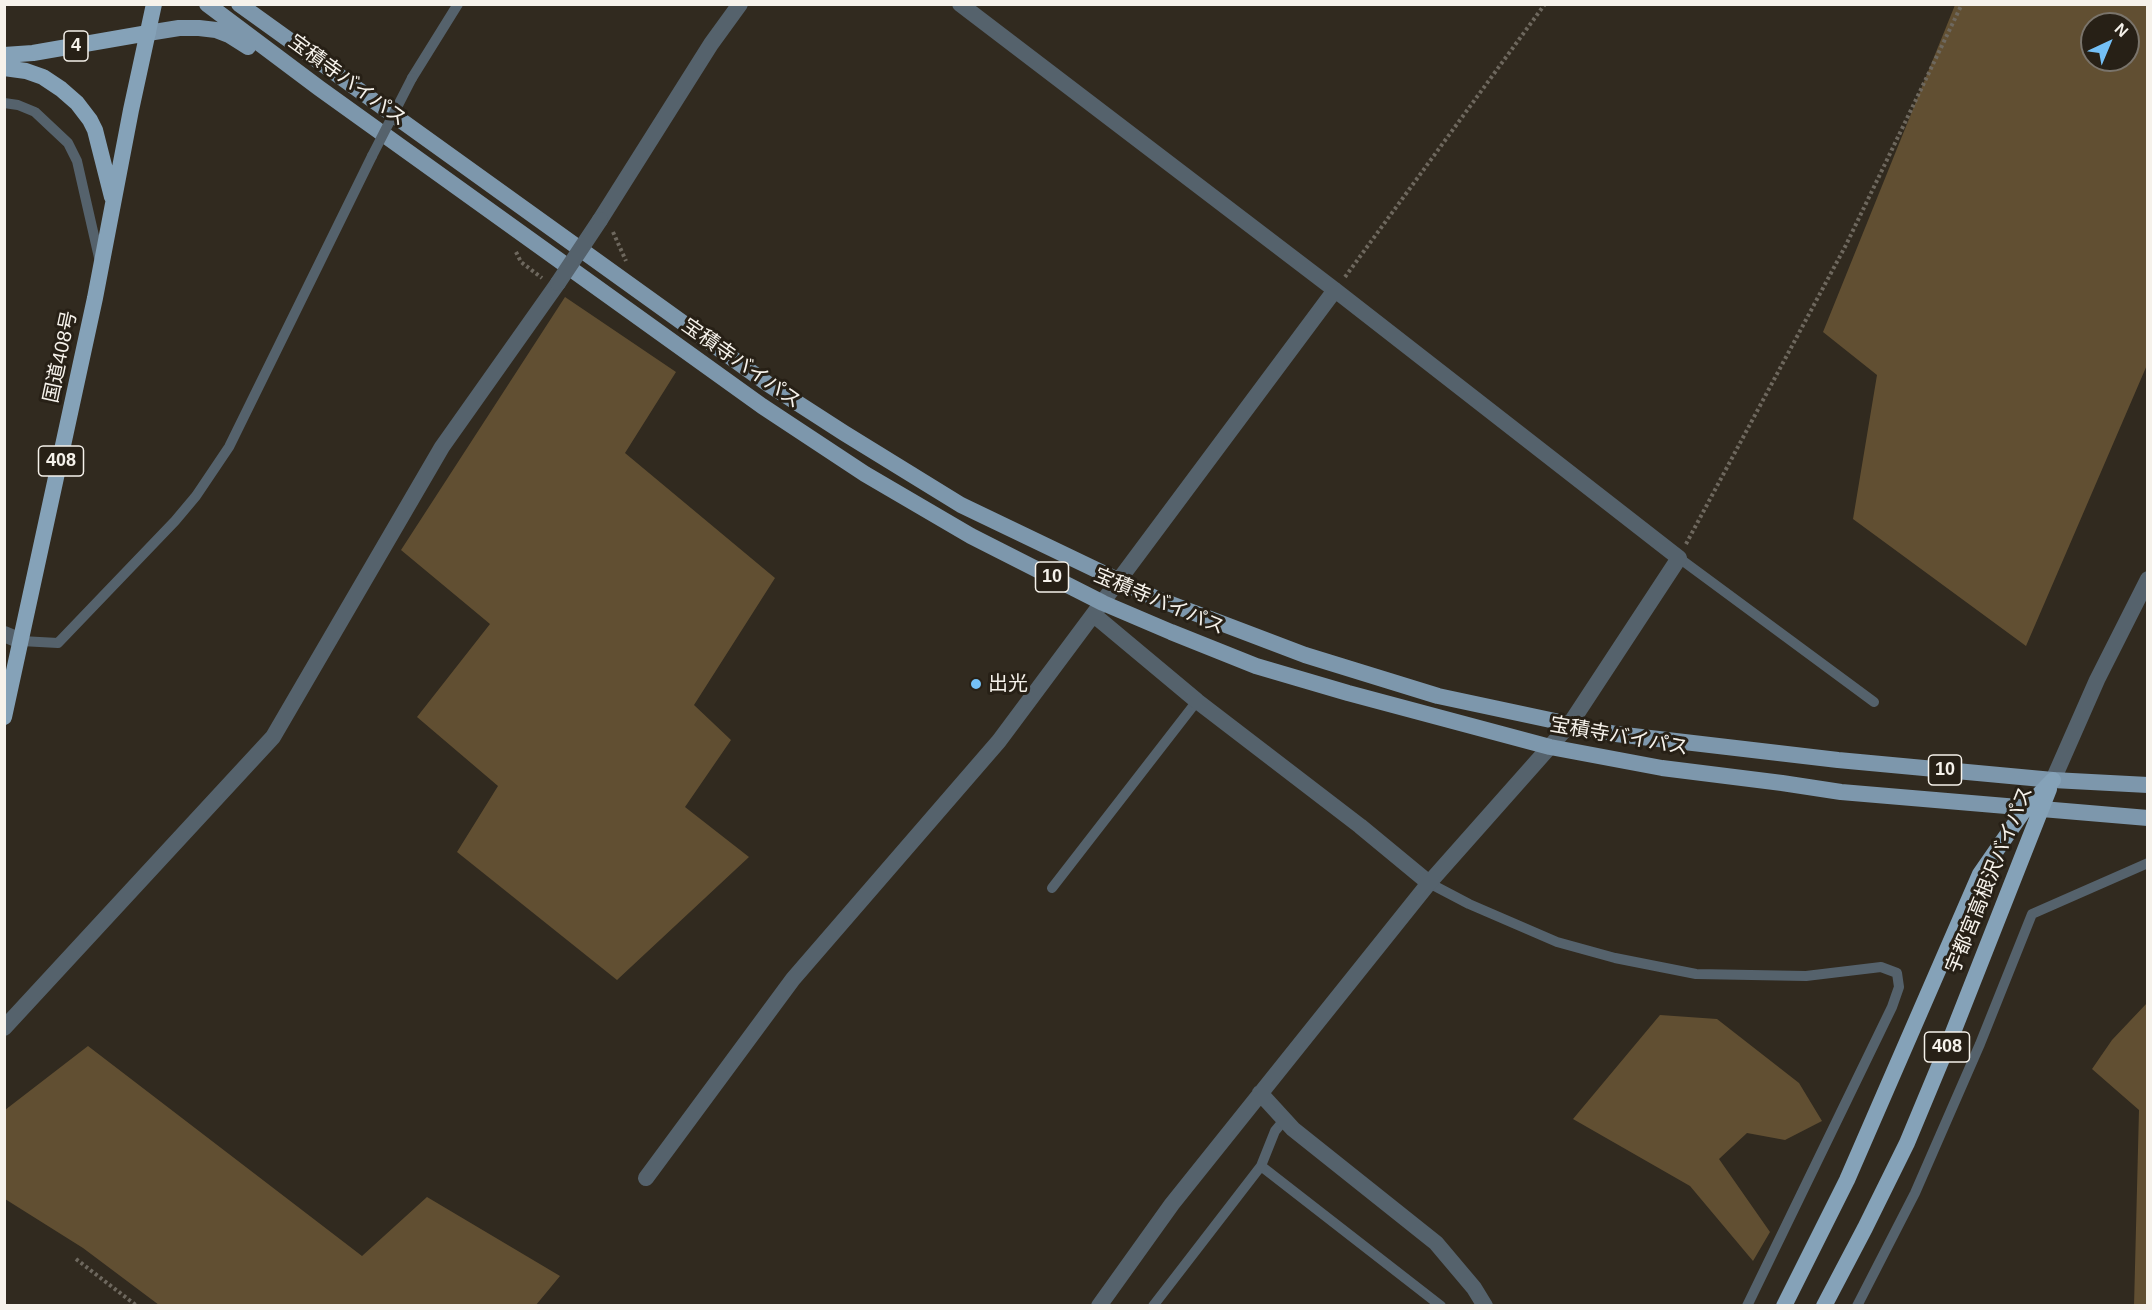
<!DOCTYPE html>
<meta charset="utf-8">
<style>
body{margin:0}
#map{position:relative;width:2152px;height:1310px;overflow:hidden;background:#312a1f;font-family:Helvetica,sans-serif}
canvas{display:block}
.frame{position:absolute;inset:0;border:6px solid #f6f2eb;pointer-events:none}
.north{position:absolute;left:2080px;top:12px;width:60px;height:60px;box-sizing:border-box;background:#272016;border:2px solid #7a746b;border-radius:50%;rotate:44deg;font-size:16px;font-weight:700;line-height:24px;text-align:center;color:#f6f2eb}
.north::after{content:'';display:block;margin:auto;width:21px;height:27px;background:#74c0f6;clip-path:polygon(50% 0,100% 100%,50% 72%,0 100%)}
</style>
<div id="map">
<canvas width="2152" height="1310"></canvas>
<div class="frame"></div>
<div class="north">N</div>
</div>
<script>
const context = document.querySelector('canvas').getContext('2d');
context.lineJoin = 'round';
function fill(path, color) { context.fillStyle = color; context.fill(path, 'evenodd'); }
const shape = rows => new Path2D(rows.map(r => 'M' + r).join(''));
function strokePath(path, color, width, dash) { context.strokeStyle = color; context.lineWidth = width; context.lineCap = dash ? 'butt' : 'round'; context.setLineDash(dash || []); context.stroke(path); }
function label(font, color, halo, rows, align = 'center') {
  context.font = font + ' Helvetica,"Noto Sans JP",sans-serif'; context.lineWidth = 6; context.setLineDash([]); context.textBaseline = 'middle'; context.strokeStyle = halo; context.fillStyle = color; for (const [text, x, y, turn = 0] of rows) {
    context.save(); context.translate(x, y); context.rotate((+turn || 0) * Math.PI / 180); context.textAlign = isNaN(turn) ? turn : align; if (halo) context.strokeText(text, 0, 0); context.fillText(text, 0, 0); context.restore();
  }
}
const forest = shape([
 [1955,5,2147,5,2147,365,2026,646,1853,519,1877,375,1823,332],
 [2092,24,2128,24,2128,60,2092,60],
 [565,297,676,372,625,453,775,578,694,705,731,740,685,807,749,857,617,980,457,852,498,786,417,717,490,624,401,550],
 [2147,1003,2148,1305,2134,1306,2139,1110,2092,1069,2112,1040],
 [1660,1015,1717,1019,1799,1083,1822,1121,1785,1140,1747,1133,1719,1159,1770,1232,1753,1261,1690,1186,1573,1119],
 [88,1046,362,1256,427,1197,560,1276,536,1305,159,1305,83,1248,5,1199,5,1110]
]);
const path = shape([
 [613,232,626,261],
 [516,252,521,262,542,278],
 [1345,277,1545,4],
 [1686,544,1846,245,1962,4],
 [76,1259,137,1306]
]);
const service = shape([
 [412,78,458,4],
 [4,103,18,105,35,112,68,143,77,161,100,262],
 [1679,558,1874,702],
 [21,641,58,643,175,521,196,496,229,447,372,156],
 [1429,883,1469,904,1557,942,1615,958,1696,974,1806,976,1881,967,1897,973,1899,987,1892,1007,1747,1306],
 [1052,888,1197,701],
 [1261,1166,1441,1306],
 [1153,1306,1261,1166,1275,1131,1285,1119],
 [1857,1306,1915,1193,1980,1044,2032,914,2148,863]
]);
const minor = shape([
 [960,4,1335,290,1679,558,1570,724,1429,883,1172,1204,1099,1306],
 [600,220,711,44,740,4],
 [1094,615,1197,701,1360,826,1429,883],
 [4,634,21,641],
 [4,1028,273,737,442,447,558,283],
 [1260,1093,1293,1129,1436,1243,1474,1288,1485,1306],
 [646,1178,793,979,999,741,1335,290]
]);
const tertiary = shape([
 [2053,780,2097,680,2148,579]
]);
const primary = shape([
 [207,4,319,88,762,406,865,474,971,536,1103,603,1171,632,1256,666,1348,693,1550,747,1662,768,1782,783,1841,792,2148,818],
 [239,4,768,384,844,433,961,505,1155,598,1305,655,1438,696,1616,734,1838,760,2053,780,2148,785],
 [148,33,179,28,199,28,216,30,229,35,248,47]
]);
const trunk = shape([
 [4,55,33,53,148,33],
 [4,68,26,71,43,77,61,89,77,103,90,120,95,130,112,197],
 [4,717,95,298,131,110,154,4],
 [1784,1306,1847,1180,1980,874,2025,809,2053,780],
 [1824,1306,1865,1228,1907,1143,1952,1035,2049,789]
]);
const serviceBridge = shape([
 [372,156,412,78]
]);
const minorBridge = shape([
 [558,283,600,220]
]);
const markers = [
 [976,684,6,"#74c0f6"]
];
const shields = [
 [76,46,24],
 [61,461,45],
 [1052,577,33],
 [1945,770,33],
 [1947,1047,45]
];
const shieldNames = [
 ["4",76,46],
 ["408",61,461],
 ["10",1052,577],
 ["10",1945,770],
 ["408",1947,1047]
];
const streetNames = [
 ["宝積寺バイパス",347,81,36],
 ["国道408号",61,357,-78],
 ["宝積寺バイパス",741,364,35],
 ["宝積寺バイパス",1159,602,23],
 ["宝積寺バイパス",1619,737,10],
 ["宇都宮高根沢バイパス",1990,880,-68]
];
const poiNames = [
 ["出光",988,684]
];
fill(forest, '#614f32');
strokePath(path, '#6e685e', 4, [3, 3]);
strokePath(service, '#55626c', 10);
strokePath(minor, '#55626c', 16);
strokePath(tertiary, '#55626c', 16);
strokePath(primary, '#7d97ac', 16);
strokePath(trunk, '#85a2b8', 16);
strokePath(serviceBridge, '#55626c', 10);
strokePath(minorBridge, '#55626c', 16);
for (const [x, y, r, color] of markers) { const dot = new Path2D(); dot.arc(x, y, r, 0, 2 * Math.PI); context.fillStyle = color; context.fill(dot); strokePath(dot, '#272016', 2); }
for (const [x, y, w] of shields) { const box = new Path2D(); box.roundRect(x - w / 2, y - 15, w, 30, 4.5); context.fillStyle = '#272016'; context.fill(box); strokePath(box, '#f6f2eb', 1.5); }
label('bold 18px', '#f6f2eb', null, shieldNames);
label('20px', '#f6f2eb', '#272016', streetNames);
label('20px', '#f6f2eb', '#272016', poiNames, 'left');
</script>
